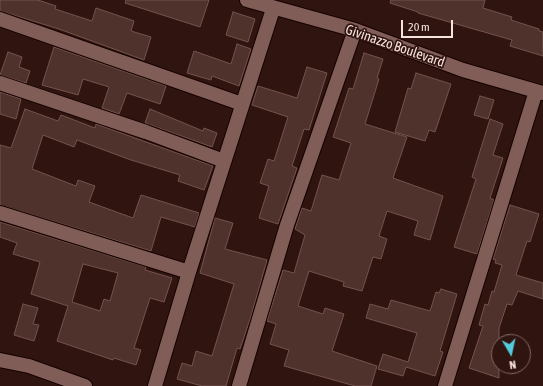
<!DOCTYPE html>
<style>
body{margin:0}
#map{position:relative;width:543px;height:386px;overflow:hidden;background:#30140f;font-family:"Asap Condensed",sans-serif}
canvas{display:block}
.north{position:absolute;left:491px;top:334px;width:40px;height:40px;box-sizing:border-box;background:#30140f;border:1px solid #7f6662;border-radius:50%;rotate:171deg;font-size:11px;font-weight:700;line-height:16px;text-align:center;color:#f6e2de}
.north::after{content:'';display:block;margin:auto;width:14px;height:18px;background:#53cbdb;clip-path:polygon(50% 0,100% 100%,50% 72%,0 100%)}
.scale{position:absolute;left:401px;top:20px;width:52px;height:18px;box-sizing:border-box;border:2px solid #f6e2de;border-top:0;padding-left:5px;font-size:12px;line-height:14px;white-space:nowrap;color:#f6e2de;-webkit-text-stroke:3px #30140f;paint-order:stroke}
</style>
<div id="map">
<canvas width="543" height="386"></canvas>
<div class="north">N</div>
<div class="scale">20 m</div>
</div>
<script>
const context = document.querySelector('canvas').getContext('2d');
context.lineJoin = 'round';
function fill(path, color) { context.fillStyle = color; context.fill(path, 'evenodd'); }
const shape = rows => new Path2D(rows.map(r => 'M' + r).join(''));
function strokePath(path, color, width, dash) { context.strokeStyle = color; context.lineWidth = width; context.lineCap = dash ? 'butt' : 'round'; context.setLineDash(dash || []); context.stroke(path); }
function label(font, color, halo, rows, align = 'center') {
  context.font = font + ' "Asap Condensed",sans-serif'; context.lineWidth = 3.5; context.setLineDash([]); context.textBaseline = 'middle'; context.strokeStyle = halo; context.fillStyle = color; for (const [text, x, y, turn = 0] of rows) {
    context.save(); context.translate(x, y); context.rotate((+turn || 0) * Math.PI / 180); context.textAlign = isNaN(turn) ? turn : align; if (halo) context.strokeText(text, 0, 0); context.fillText(text, 0, 0); context.restore();
  }
}
const building = shape([
 [0,0,38,0,56,6,55,9,92,21,96,8,134,21,131,31,151,37,144,60,59,29,0,11,0,0],
 [126,0,209,0,200,27,125,3,126,0],
 [391,0,485,0,483,8,512,17,511,20,539,29,539,31,543,32,543,56,510,46,512,40,418,13,418,12,390,3,391,0],
 [233,12,255,19,248,42,226,35,233,12],
 [237,44,251,49,239,86,212,76,211,80,187,73,194,51,231,64,237,44],
 [54,47,166,86,160,104,127,93,119,114,102,108,109,87,83,79,78,95,42,85,54,47],
 [8,52,22,57,19,67,30,71,26,83,0,75,8,52],
 [364,53,383,59,377,78,379,79,365,124,407,137,393,178,443,196,430,240,414,235,418,221,387,211,379,236,387,239,381,259,373,257,362,291,343,286,344,282,309,271,298,306,323,314,325,308,344,314,332,351,377,366,371,386,355,386,284,366,289,350,270,344,276,324,267,321,283,270,294,273,305,235,295,229,302,208,311,211,322,175,339,180,351,143,333,137,349,88,353,89,364,53],
 [307,67,327,73,309,130,304,129,292,166,297,168,278,224,259,218,269,186,260,183,268,159,274,161,288,117,252,105,258,86,297,98,307,67],
 [416,73,451,84,435,132,429,130,425,141,395,132,408,88,411,89,416,73],
 [0,92,21,99,16,119,0,114,0,92],
 [480,96,494,100,488,119,474,115,480,96],
 [25,109,58,121,61,115,95,128,96,124,213,166,204,190,178,181,180,175,131,160,77,140,74,147,43,135,32,169,76,186,78,180,95,186,89,202,133,218,141,195,199,213,195,227,161,217,151,251,0,205,0,145,11,148,25,109],
 [150,109,203,131,204,128,217,133,212,147,145,123,150,109],
 [490,119,503,124,493,155,503,158,490,198,494,200,477,254,454,247,476,179,472,177,490,119],
 [510,205,539,214,530,242,527,241,516,275,543,283,543,299,518,291,512,305,507,304,499,328,499,378,469,368,483,326,479,325,485,304,488,305,492,291,494,292,502,265,495,263,496,260,493,259,510,205],
 [215,218,233,223,225,249,267,260,251,316,240,349,237,348,226,386,202,386,177,379,182,363,192,366,196,351,212,356,234,284,200,273,215,218],
 [0,222,146,267,145,270,172,278,164,302,150,298,134,348,141,350,136,365,114,358,113,360,57,341,68,306,31,294,40,262,13,254,17,243,0,237,0,222],
 [83,264,118,273,110,301,104,299,100,311,72,302,83,264],
 [441,289,457,294,440,351,443,352,435,376,406,367,403,376,378,369,383,354,408,362,417,333,366,318,370,304,388,309,391,300,430,311,436,292,439,293,441,289],
 [23,304,38,308,33,324,39,325,34,341,14,335,23,304]
]);
const street = shape([
 [247,0,355,30,463,70,543,93],
 [0,19,242,104],
 [0,83,146,132,224,161],
 [0,213,189,272],
 [0,360,29,366,85,386],
 [155,386,189,272,273,9],
 [239,386,287,225,355,30],
 [445,386,536,91]
]);
const streetNames = [
 ["Givinazzo Boulevard",395,46,19]
];
fill(building, '#50322c');
strokePath(building, '#74534d', 1);
strokePath(street, '#160101', 16);
strokePath(street, '#805e57', 14);
label('14px', '#f6e2de', '#30140f', streetNames);
</script>
